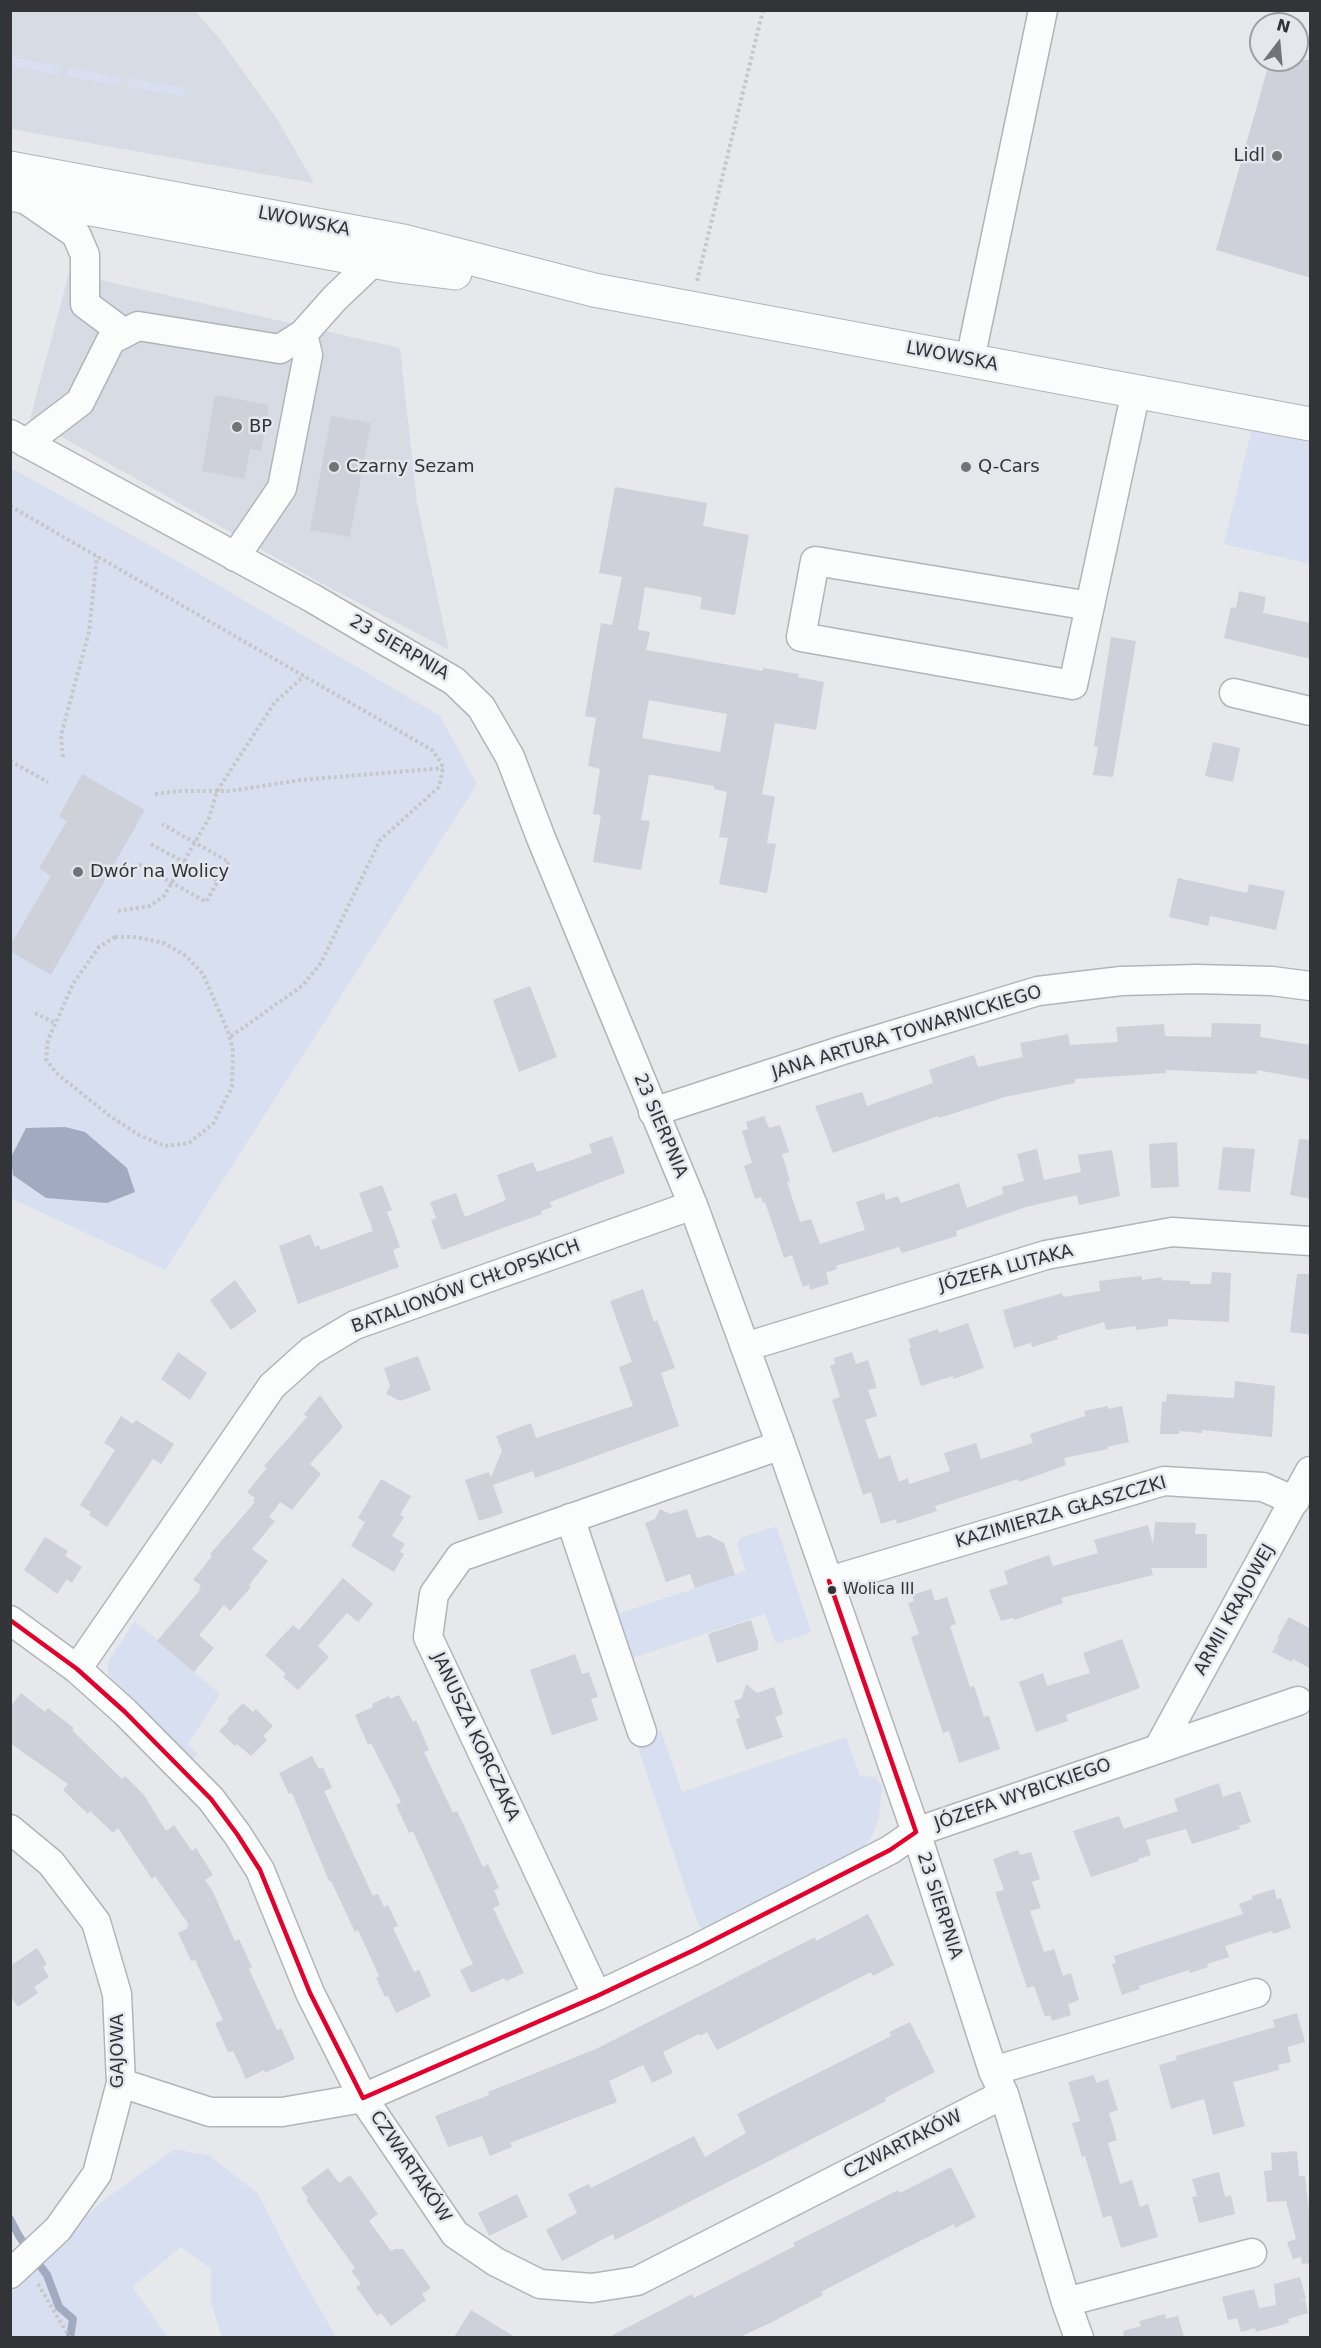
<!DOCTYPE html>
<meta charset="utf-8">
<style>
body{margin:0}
#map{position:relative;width:1321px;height:2348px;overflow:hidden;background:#e6e8eb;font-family:"DejaVu Sans",sans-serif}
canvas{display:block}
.frame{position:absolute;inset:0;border:12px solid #333437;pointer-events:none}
.north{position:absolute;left:1249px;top:12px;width:60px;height:60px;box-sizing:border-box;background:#e4e7ed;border:2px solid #9d9fa4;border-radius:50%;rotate:16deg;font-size:16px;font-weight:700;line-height:24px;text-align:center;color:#333437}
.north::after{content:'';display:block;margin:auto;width:21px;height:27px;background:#727376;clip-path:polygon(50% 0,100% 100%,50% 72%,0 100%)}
</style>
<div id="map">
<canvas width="1321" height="2348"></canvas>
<div class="frame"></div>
<div class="north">N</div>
</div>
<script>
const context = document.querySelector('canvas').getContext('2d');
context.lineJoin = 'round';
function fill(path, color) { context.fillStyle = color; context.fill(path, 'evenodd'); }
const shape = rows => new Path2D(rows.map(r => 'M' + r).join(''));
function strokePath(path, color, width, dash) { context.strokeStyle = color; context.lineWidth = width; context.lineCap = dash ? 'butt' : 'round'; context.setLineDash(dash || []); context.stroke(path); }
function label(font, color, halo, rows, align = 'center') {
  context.font = font + ' "DejaVu Sans",sans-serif'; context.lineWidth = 5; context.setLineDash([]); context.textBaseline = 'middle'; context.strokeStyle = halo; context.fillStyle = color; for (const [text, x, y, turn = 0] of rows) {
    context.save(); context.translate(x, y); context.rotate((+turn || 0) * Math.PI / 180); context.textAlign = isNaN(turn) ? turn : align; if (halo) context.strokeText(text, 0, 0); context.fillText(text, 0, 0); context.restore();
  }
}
const built = shape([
 [10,11,195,11,220,39,277,119,314,183,11,129],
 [69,273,400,348,417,503,449,650,319,582,30,419]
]);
const green = shape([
 [11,57,60,66,59,75,11,66],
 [69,68,120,77,118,85,67,76],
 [128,78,184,88,183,96,127,87],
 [1252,428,1310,442,1310,564,1224,544],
 [11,468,155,548,440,716,477,784,165,1270,11,1198],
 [773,1527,777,1528,811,1632,776,1644,765,1614,632,1658,606,1584,610,1583,620,1613,735,1575,746,1570,737,1545,740,1538],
 [135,1621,220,1694,188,1744,198,1754,191,1760,108,1688,113,1682,108,1674,108,1662],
 [661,1731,682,1792,846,1737,860,1776,875,1777,882,1786,879,1818,873,1834,861,1851,704,1930,699,1925,695,1916,635,1739],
 [175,2149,210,2156,258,2194,295,2266,336,2337,222,2337,211,2303,211,2269,181,2247,132,2287,168,2337,11,2338,11,2293,100,2203]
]);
const water = shape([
 [65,1127,85,1132,127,1168,135,1192,107,1203,46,1198,13,1175,11,1157,26,1128]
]);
const stream = shape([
 [10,2219,19,2236,28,2249],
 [35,2259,47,2275,59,2307,73,2319,70,2338]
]);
const building = shape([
 [1270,60,1311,60,1311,278,1216,250],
 [215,395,269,405,261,451,250,449,244,479,202,471],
 [331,416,371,423,350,537,310,530],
 [615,487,707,503,703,526,749,535,735,615,700,609,702,597,645,587,638,630,650,632,646,650,763,671,763,668,799,674,798,677,824,682,816,730,775,723,762,794,775,797,767,843,776,844,767,893,719,884,728,838,719,837,727,792,714,789,714,786,654,775,649,775,641,820,650,821,641,870,593,862,601,815,593,814,600,769,588,766,596,718,585,716,601,623,612,625,622,577,599,573],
 [649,700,727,714,720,752,642,738],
 [1239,591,1266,597,1263,613,1311,623,1311,659,1224,638,1231,607,1236,608],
 [1111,637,1136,641,1113,777,1093,775,1098,747,1094,746],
 [1213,742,1240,748,1233,782,1205,776],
 [82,774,145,810,51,975,10,951,10,946,51,876,39,868,67,821,59,816],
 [1178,878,1247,893,1249,884,1285,891,1276,930,1210,916,1208,926,1169,917],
 [530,986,557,1057,519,1072,493,1000],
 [1212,1023,1261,1024,1260,1037,1311,1045,1311,1080,1257,1070,1257,1074,1166,1070,1166,1073,1075,1079,1075,1083,1005,1097,939,1118,938,1116,833,1153,815,1106,862,1092,867,1106,933,1083,929,1070,974,1055,978,1067,1023,1057,1020,1043,1068,1034,1070,1045,1118,1042,1116,1027,1164,1024,1165,1036,1211,1037],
 [764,1116,769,1128,780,1125,789,1152,782,1154,790,1181,787,1182,800,1222,811,1219,820,1244,865,1230,856,1202,884,1193,886,1200,898,1196,901,1203,959,1183,967,1208,1003,1194,1002,1187,1024,1181,1017,1154,1037,1149,1044,1180,1081,1172,1078,1155,1112,1150,1120,1196,1079,1205,1077,1195,1026,1207,956,1231,957,1236,902,1253,899,1247,836,1266,837,1269,826,1273,829,1284,810,1290,809,1284,803,1287,792,1255,784,1258,765,1202,763,1203,761,1197,755,1199,744,1166,752,1163,742,1131,748,1129,746,1122],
 [612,1136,625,1173,550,1202,552,1207,541,1211,542,1214,442,1250,431,1220,436,1218,430,1202,456,1193,465,1217,506,1200,497,1175,533,1162,537,1172,592,1153,589,1144],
 [1299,1139,1311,1140,1311,1199,1290,1195],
 [1177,1142,1179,1187,1151,1188,1149,1144],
 [1223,1147,1255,1149,1250,1192,1218,1190],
 [382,1185,392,1210,387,1212,400,1247,393,1250,399,1267,298,1304,279,1246,310,1234,315,1247,319,1245,321,1250,373,1231,359,1193],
 [1212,1272,1231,1273,1229,1322,1168,1319,1168,1326,1136,1330,1136,1326,1106,1330,1104,1322,1057,1336,1058,1339,1032,1347,1031,1343,1014,1348,1003,1310,1062,1293,1063,1297,1100,1291,1099,1281,1131,1277,1142,1276,1142,1280,1162,1277,1162,1280,1190,1281,1190,1284,1211,1284],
 [1297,1274,1311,1274,1311,1335,1290,1332],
 [235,1280,257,1311,231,1330,210,1300],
 [643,1289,654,1322,657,1320,675,1368,661,1373,679,1426,535,1478,533,1471,493,1485,503,1513,479,1521,465,1480,489,1472,491,1477,502,1451,496,1436,531,1423,536,1438,633,1406,619,1367,632,1362,610,1301],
 [968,1323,984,1368,953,1379,953,1376,921,1386,909,1349,911,1348,908,1339,938,1329,939,1333],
 [178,1352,207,1373,190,1400,161,1379],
 [852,1352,856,1364,868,1360,877,1388,868,1390,877,1416,865,1420,879,1459,890,1455,899,1482,908,1478,909,1484,950,1471,944,1453,976,1443,981,1459,1033,1443,1030,1434,1085,1416,1084,1411,1108,1406,1108,1409,1122,1406,1129,1442,1107,1447,1108,1449,1064,1458,1066,1465,1019,1482,1018,1479,935,1506,937,1511,897,1524,896,1519,881,1524,871,1492,863,1495,832,1400,840,1397,830,1366,835,1364,834,1358],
 [418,1356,431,1390,400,1401,386,1394,390,1386,384,1368],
 [1235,1381,1275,1386,1272,1437,1202,1430,1202,1433,1179,1431,1179,1434,1160,1434,1162,1401,1166,1402,1167,1394,1234,1398],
 [320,1395,343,1427,310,1464,321,1474,292,1510,280,1502,269,1517,275,1521,252,1549,268,1561,249,1585,251,1587,230,1611,224,1605,199,1635,214,1648,194,1672,157,1641,200,1590,199,1588,201,1585,193,1580,212,1556,210,1554,255,1502,253,1501,255,1498,247,1492,267,1468,264,1466,307,1417,304,1414],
 [121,1416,133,1424,136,1420,174,1444,161,1464,153,1459,107,1527,89,1515,91,1512,80,1505,115,1450,104,1443],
 [381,1479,411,1496,400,1515,404,1517,392,1536,405,1544,400,1552,404,1554,394,1572,351,1546,365,1522,358,1518],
 [660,1509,670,1514,687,1509,697,1538,708,1535,724,1543,735,1575,695,1588,690,1574,666,1582,645,1523,655,1519],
 [1155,1522,1196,1523,1195,1534,1207,1534,1207,1568,1151,1568,1153,1575,1061,1598,1063,1603,1014,1620,1013,1618,1001,1621,989,1590,1008,1584,1004,1571,1049,1555,1053,1566,1098,1553,1094,1540,1148,1525,1153,1544],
 [45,1537,68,1551,65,1556,82,1567,72,1583,67,1579,57,1594,24,1570],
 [343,1578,373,1604,358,1622,347,1613,318,1646,329,1657,298,1690,283,1677,286,1674,265,1655,293,1625,299,1630],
 [931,1589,935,1601,947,1597,956,1624,950,1626,970,1687,974,1686,984,1717,989,1716,1000,1749,959,1763,949,1731,943,1733,911,1637,919,1634,908,1603,914,1601,912,1595],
 [1289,1617,1311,1629,1311,1669,1293,1659,1292,1662,1272,1652,1279,1639,1277,1638],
 [751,1620,758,1642,758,1650,717,1663,708,1634],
 [1122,1639,1140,1688,1066,1715,1068,1721,1036,1732,1019,1682,1043,1673,1047,1686,1090,1673,1083,1653],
 [575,1654,582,1674,589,1672,598,1697,591,1699,598,1720,552,1735,530,1670],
 [746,1684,757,1693,774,1687,783,1714,775,1717,783,1737,746,1750,736,1719,740,1718,734,1701,742,1698],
 [21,1693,45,1712,48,1708,74,1728,72,1730,122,1779,125,1776,144,1795,166,1831,174,1825,192,1851,196,1848,213,1875,205,1880,213,1892,235,1941,239,1939,252,1967,249,1969,277,2030,281,2028,295,2059,265,2073,264,2070,246,2079,233,2051,228,2052,215,2023,223,2020,195,1960,191,1961,178,1933,188,1928,186,1926,189,1925,155,1876,152,1879,118,1828,113,1833,90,1811,88,1814,63,1790,68,1784,10,1743,10,1707],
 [399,1695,413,1722,416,1720,429,1750,424,1752,453,1813,457,1811,483,1867,488,1864,499,1888,494,1890,500,1905,493,1908,524,1973,506,1981,504,1978,471,1993,460,1970,473,1964,468,1954,413,1831,409,1833,396,1805,401,1802,371,1743,368,1745,355,1715,373,1707,372,1704,389,1696,390,1699],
 [243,1703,253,1712,256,1709,273,1726,263,1736,267,1740,251,1756,237,1744,235,1746,219,1731,229,1721,227,1719],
 [312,1756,319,1769,323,1767,332,1788,324,1791,373,1896,378,1894,384,1907,388,1905,398,1926,393,1928,414,1972,419,1970,431,1996,396,2013,388,1996,385,1997,376,1978,379,1976,358,1930,355,1932,331,1881,329,1881,292,1793,289,1794,279,1773],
 [1219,1783,1223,1797,1240,1791,1251,1822,1239,1826,1240,1829,1192,1844,1186,1829,1146,1840,1151,1855,1138,1859,1139,1861,1091,1877,1073,1831,1119,1816,1124,1829,1178,1811,1174,1799],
 [1018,1850,1020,1855,1031,1852,1040,1879,1032,1882,1041,1908,1030,1911,1044,1952,1054,1949,1063,1976,1071,1973,1079,2000,1068,2004,1071,2015,1052,2021,1050,2015,1045,2017,1034,1986,1027,1988,995,1892,1004,1890,993,1859],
 [1274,1889,1277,1899,1281,1898,1291,1928,1273,1934,1272,1931,1225,1946,1229,1957,1207,1964,1208,1967,1190,1973,1189,1970,1139,1986,1140,1989,1122,1995,1112,1964,1116,1963,1114,1956,1243,1914,1239,1904,1253,1899,1252,1896],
 [868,1914,894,1965,873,1976,871,1972,717,2050,707,2032,700,2036,699,2034,663,2052,673,2073,652,2083,643,2065,609,2081,617,2102,510,2143,512,2147,490,2156,482,2136,448,2147,435,2116,489,2095,488,2092,596,2049,815,1937,816,1941],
 [37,1948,47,1964,43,1967,49,1977,34,1987,38,1993,18,2007,10,1995,10,1966],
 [1297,2013,1305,2042,1287,2047,1291,2062,1278,2065,1279,2070,1233,2082,1245,2126,1213,2135,1204,2099,1171,2109,1159,2065,1177,2060,1176,2056,1275,2027,1273,2020],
 [910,2022,935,2072,885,2098,886,2101,615,2240,613,2234,562,2261,546,2230,577,2213,568,2194,589,2184,591,2188,694,2136,705,2157,746,2133,737,2114,891,2036,889,2032],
 [1094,2075,1096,2083,1108,2079,1118,2110,1109,2113,1117,2140,1108,2143,1120,2184,1132,2180,1140,2207,1148,2204,1158,2237,1121,2248,1111,2215,1103,2218,1085,2156,1082,2157,1072,2123,1080,2121,1068,2082],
 [1297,2151,1299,2176,1305,2176,1311,2229,1311,2263,1302,2264,1301,2257,1293,2259,1287,2242,1296,2239,1286,2201,1267,2202,1264,2171,1272,2170,1271,2153],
 [951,2167,976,2217,955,2228,954,2224,902,2250,821,2292,823,2295,772,2322,740,2337,609,2337,692,2294,694,2298,721,2284,795,2246,793,2243,898,2190,900,2193],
 [328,2168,339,2183,350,2175,378,2214,369,2221,391,2251,395,2249,403,2249,431,2288,422,2294,426,2300,391,2326,381,2313,377,2316,356,2287,361,2284,351,2271,355,2268,306,2200,308,2198,301,2188],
 [1219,2172,1225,2197,1231,2195,1235,2214,1199,2223,1192,2197,1197,2196,1192,2179],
 [517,2194,528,2217,489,2236,478,2213],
 [1300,2277,1306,2299,1297,2301,1305,2300,1308,2313,1288,2319,1289,2323,1256,2332,1255,2328,1241,2332,1237,2318,1228,2320,1222,2297,1254,2289,1259,2308,1276,2305,1274,2284],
 [471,2310,515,2337,454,2337],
 [1165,2314,1166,2319,1178,2316,1184,2337,1124,2337,1123,2331,1141,2326,1139,2321]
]);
const path = shape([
 [697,281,763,10],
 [10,506,432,750,441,762,443,768,439,787,380,840,321,963,302,986,230,1037],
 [63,757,61,735,89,632,97,556],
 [10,761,48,782],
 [155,794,178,791,230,791,301,780,443,768],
 [151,844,218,881],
 [139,864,206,902,218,881,229,862,162,824],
 [118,911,150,906,164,896,209,818,217,791,275,702,304,676],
 [115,937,136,937,164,943,186,956,203,974,229,1034,233,1051,232,1087,213,1124,189,1143,165,1146,139,1135,110,1116,56,1073,46,1059,48,1040,73,984,99,947,115,937],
 [35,1013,55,1023],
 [38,2284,70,2338]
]);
const minor = shape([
 [25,199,76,234,85,255,85,304,124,333],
 [970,360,1043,10],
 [10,434,312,598,454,681,481,707,510,757,541,838,693,1205,781,1445,916,1832,993,2071,1004,2094,1066,2302,1079,2338],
 [26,443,80,402,111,340,138,326,280,349,303,334,335,298,374,261],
 [235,557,282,488,308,355,303,334],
 [1090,606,815,561,801,637,1073,685,1136,391],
 [1234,693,1310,711],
 [653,1112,843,1050,1038,991,1121,981,1197,979,1272,981,1310,986],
 [745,1347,1046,1255,1172,1232,1310,1241],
 [570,1518,642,1732],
 [829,1581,1164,1481,1263,1487,1295,1501],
 [10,1620,77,1669,125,1712,211,1799,237,1834,260,1870,310,1993,363,2098,455,2234,496,2262,540,2284,592,2288,637,2281,1004,2094],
 [77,1669,272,1386,311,1351,355,1325,693,1205],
 [1158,1749,1310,1471],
 [10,1829,51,1863,96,1922,117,1994,121,2083,97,2174,58,2229,10,2274],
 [597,1996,428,1637,434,1594,460,1557,781,1445],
 [993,2071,1256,1993],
 [121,2083,210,2112,282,2112,363,2098,597,1996,694,1950,890,1850,916,1832,1298,1701],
 [1066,2302,1252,2253]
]);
const major = shape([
 [10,168,403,241,594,290,1310,424],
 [10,194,399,266,455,273]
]);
const bus1 = shape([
 [10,1620,77,1669,125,1712,211,1799,237,1834,260,1870,310,1993,363,2098,597,1996,694,1950,890,1850,916,1832,829,1581]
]);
const markers = [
 [1277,156,6,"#727376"],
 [237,427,6,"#727376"],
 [334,467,6,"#727376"],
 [966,467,6,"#727376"],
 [78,872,6,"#727376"],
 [832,1590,5,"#333437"]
];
const busNames = [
 ["Wolica III",843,1590]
];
const poiNames = [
 ["Lidl",1265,156,"right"],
 ["BP",249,427],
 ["Czarny Sezam",346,467],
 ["Q-Cars",978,467],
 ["Dwór na Wolicy",90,872]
];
const streetNames = [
 ["LWOWSKA",304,222,11],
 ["LWOWSKA",952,357,11],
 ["23 SIERPNIA",399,648,30],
 ["JANA ARTURA TOWARNICKIEGO",907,1033,-17],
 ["23 SIERPNIA",660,1126,67],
 ["JÓZEFA LUTAKA",1006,1269,-15],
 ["BATALIONÓW CHŁOPSKICH",466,1287,-20],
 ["KAZIMIERZA GŁASZCZKI",1061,1513,-16],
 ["ARMII KRAJOWEJ",1235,1610,-61],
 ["JANUSZA KORCZAKA",475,1737,65],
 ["JÓZEFA WYBICKIEGO",1023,1795,-19],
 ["23 SIERPNIA",939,1906,72],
 ["GAJOWA",118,2051,-90],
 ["CZWARTAKÓW",903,2145,-27],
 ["CZWARTAKÓW",410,2167,56]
];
fill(built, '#d7dbe4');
fill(green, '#d7dff1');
fill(water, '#a1aac0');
strokePath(stream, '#a1aac0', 8);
fill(building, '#ced1d9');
strokePath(minor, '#b3b4b7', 31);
strokePath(major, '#b3b4b7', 35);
strokePath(path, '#c7c7c7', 4, [3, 3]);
strokePath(minor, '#fbfcfc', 28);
strokePath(major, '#fbfcfc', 33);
strokePath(bus1, '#e4002b', 4.5);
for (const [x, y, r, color] of markers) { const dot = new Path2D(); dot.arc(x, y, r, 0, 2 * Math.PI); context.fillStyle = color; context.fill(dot); strokePath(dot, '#e4e7ed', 2); }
label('16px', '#333437', '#e4e7ed', busNames, 'left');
label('18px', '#333437', '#e4e7ed', poiNames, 'left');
label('18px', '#333437', '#e4e7ed', streetNames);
</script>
